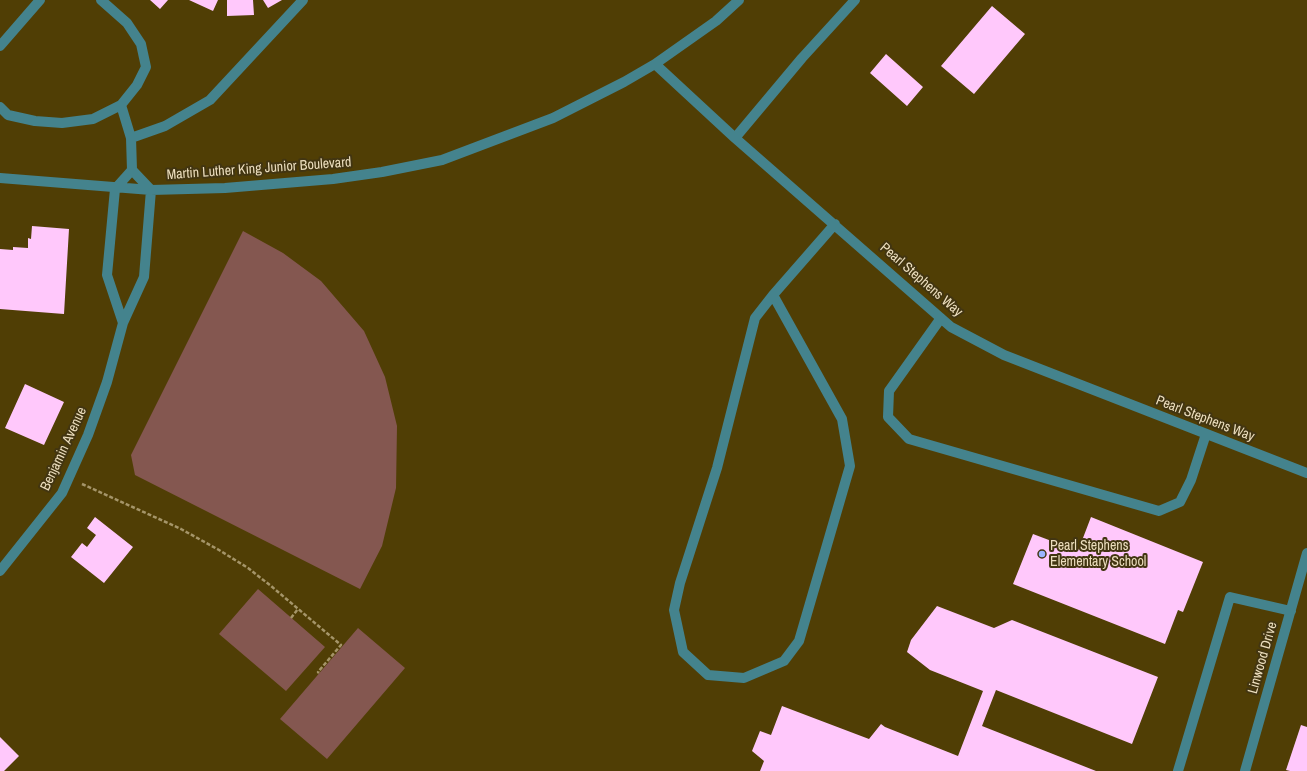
<!DOCTYPE html>
<style>
body{margin:0}
canvas{display:block;background:#503e05}
</style>
<canvas width="1307" height="771"></canvas>
<script>
const context = document.querySelector('canvas').getContext('2d');
context.lineJoin = 'round';
function fill(path, color) { context.fillStyle = color; context.fill(path, 'evenodd'); }
const shape = rows => new Path2D(rows.map(r => 'M' + r).join(''));
function strokePath(path, color, width, dash) { context.strokeStyle = color; context.lineWidth = width; context.lineCap = dash ? 'butt' : 'round'; context.setLineDash(dash || []); context.stroke(path); }
function label(font, color, halo, rows, align = 'center') {
  context.font = font + ' "Archivo Narrow",sans-serif'; context.lineWidth = 4; context.setLineDash([]); context.textBaseline = 'middle'; context.strokeStyle = halo; context.fillStyle = color; for (const [text, x, y, turn = 0] of rows) {
    context.save(); context.translate(x, y); context.rotate((+turn || 0) * Math.PI / 180); context.textAlign = isNaN(turn) ? turn : align; if (halo) context.strokeText(text, 0, 0); context.fillText(text, 0, 0); context.restore();
  }
}
const green = shape([
 [243,231,283,253,321,281,364,331,385,377,397,426,396,488,382,546,360,589,135,475,131,455],
 [258,589,325,647,286,691,219,634],
 [358,628,405,668,327,759,280,719]
]);
const building = shape([
 [150,0,168,0,160,9],
 [189,0,218,0,213,11],
 [227,0,253,0,254,15,227,16],
 [263,0,282,0,268,8],
 [992,6,1025,34,974,94,941,66],
 [886,54,923,87,907,106,870,73],
 [32,226,69,229,64,314,0,309,0,249,13,250,13,247,28,248,28,238,31,239],
 [25,384,64,402,44,445,5,428],
 [95,517,133,547,104,583,71,557,82,543,87,547,96,535,87,528],
 [1091,517,1203,562,1183,612,1178,610,1165,644,1013,584,1033,534,1078,551],
 [937,606,994,628,1012,620,1158,677,1132,744,996,690,982,726,1096,771,760,771,764,761,752,751,760,731,771,735,782,706,869,739,881,724,885,727,958,756,983,691,930,670,907,652,911,640],
 [1301,725,1307,727,1307,771,1290,771,1286,770],
 [0,737,19,756,4,771,0,771]
]);
const path = shape([
 [82,484,181,529,219,550,248,568,271,586,341,645,318,672,319,673],
 [291,618,298,609]
]);
const minor = shape([
 [101,0,127,23,141,44,146,67,137,85,121,105,131,138,132,170],
 [0,46,40,0],
 [655,64,735,138,951,327,1004,355,1307,473],
 [0,107,8,115,35,121,62,123,93,119,121,105],
 [131,138,165,126,210,100,303,0],
 [735,138,802,58,855,0],
 [0,178,151,190,225,188,333,179,382,172,442,160,553,118,624,82,655,64,716,21,739,0],
 [115,189,107,275,123,323],
 [773,295,842,419,850,466,799,641,784,661,744,678,708,675,683,652,674,610,680,583,717,468,755,318,773,295,835,224],
 [941,318,889,391,888,417,909,439,1159,511,1180,502,1191,480,1206,434],
 [0,571,62,493,88,435,107,382,123,323,144,277,151,190,132,170,115,189],
 [1178,771,1230,597,1291,611],
 [1245,771,1307,553]
]);
const markers = [
 [1042,554,4,"#9ab5fd"]
];
const streetNames = [
 ["Martin Luther King Junior Boulevard",259,169,-4],
 ["Pearl Stephens Way",921,280,41],
 ["Pearl Stephens Way",1205,419,21],
 ["Benjamin Avenue",64,449,-65],
 ["Linwood Drive",1263,658,-74]
];
const poiNames = [
 ["Pearl Stephens",1050,546],
 ["Elementary School",1050,562]
];
fill(green, '#845750');
fill(building, '#ffc8fb');
strokePath(path, '#a59569', 2.5, [4, 2]);
strokePath(minor, '#44838d', 10);
for (const [x, y, r, color] of markers) { const dot = new Path2D(); dot.arc(x, y, r, 0, 2 * Math.PI); context.fillStyle = color; context.fill(dot); strokePath(dot, '#423511', 1.5); }
label('14px', '#ecdebe', '#423511', streetNames);
label('14px', '#ecdebe', '#423511', poiNames, 'left');
</script>
